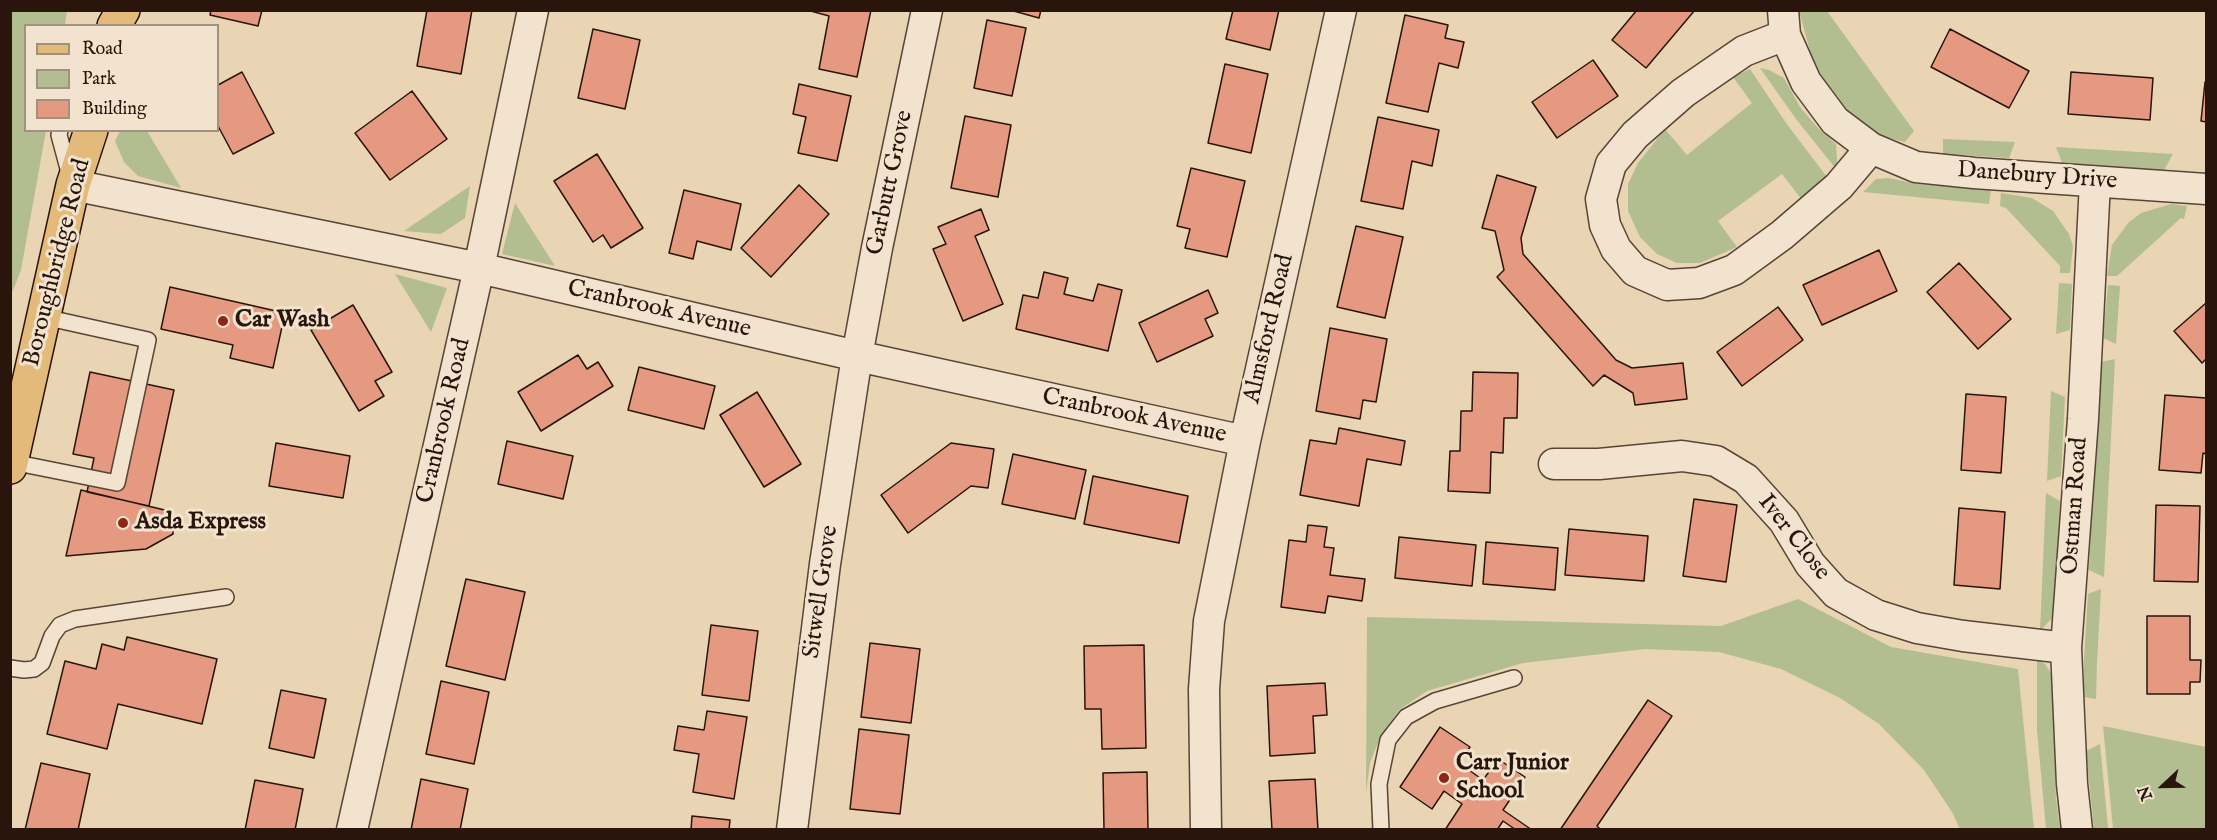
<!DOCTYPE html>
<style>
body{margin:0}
#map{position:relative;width:2217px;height:840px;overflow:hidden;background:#e9d4b3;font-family:"IM FELL English",serif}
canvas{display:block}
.frame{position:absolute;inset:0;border:12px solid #29150b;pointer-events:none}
.legend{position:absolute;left:24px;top:24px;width:195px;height:108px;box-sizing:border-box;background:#f1e3ce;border:2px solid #a19180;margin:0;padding:8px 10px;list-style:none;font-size:18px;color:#29150b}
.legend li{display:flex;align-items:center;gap:12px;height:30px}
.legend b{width:30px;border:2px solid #a19180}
.north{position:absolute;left:2133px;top:756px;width:60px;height:60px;-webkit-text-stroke:4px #f1e3ce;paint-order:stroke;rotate:248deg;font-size:16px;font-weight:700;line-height:24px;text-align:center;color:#29150b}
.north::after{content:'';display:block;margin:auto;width:21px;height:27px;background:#29150b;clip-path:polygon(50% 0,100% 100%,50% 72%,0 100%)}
</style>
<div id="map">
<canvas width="2217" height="840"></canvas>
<div class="frame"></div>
<ul class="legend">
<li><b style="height:8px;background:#e4ba7a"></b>Road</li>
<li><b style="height:16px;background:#b2be90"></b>Park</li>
<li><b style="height:16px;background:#e49980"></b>Building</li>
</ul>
<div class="north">N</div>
</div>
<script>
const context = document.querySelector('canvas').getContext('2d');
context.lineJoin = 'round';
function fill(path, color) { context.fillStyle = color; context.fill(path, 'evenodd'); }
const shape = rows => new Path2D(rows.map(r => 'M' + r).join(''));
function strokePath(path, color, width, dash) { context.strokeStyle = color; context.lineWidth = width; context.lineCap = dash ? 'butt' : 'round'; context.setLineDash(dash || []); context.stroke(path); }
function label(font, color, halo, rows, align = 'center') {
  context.font = font + ' "IM FELL English",serif'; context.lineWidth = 6; context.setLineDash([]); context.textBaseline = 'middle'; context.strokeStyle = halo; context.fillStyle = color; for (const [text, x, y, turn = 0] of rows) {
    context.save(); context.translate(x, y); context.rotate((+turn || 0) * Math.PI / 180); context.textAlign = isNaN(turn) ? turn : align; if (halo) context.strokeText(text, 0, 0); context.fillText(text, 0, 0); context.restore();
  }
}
const green = shape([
 [11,10,67,11,65,25,26,26,26,130,46,131,21,270,11,295],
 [1800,11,1827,11,1914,131,1905,142,1872,134,1847,112,1827,87,1810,51,1800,14],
 [1760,68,1769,70,1784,78,1800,107,1817,127,1836,144,1837,160,1836,169,1796,119],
 [1750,69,1786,123,1830,181,1802,200,1782,174,1718,221,1737,247,1700,263,1677,263,1657,254,1640,237,1628,211,1628,184,1638,163,1665,129,1687,155,1752,103,1733,77],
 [120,131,147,131,181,188,138,176,124,162,115,141],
 [1943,139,2015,142,2009,158,1943,154],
 [2056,147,2173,154,2164,170,2062,163],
 [1889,178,1917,184,1991,190,1989,204,1863,192,1876,179],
 [470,186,465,218,441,234,404,231],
 [2001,193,2032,198,2053,211,2069,234,2073,246,2070,273,2060,273,2060,266,2006,208,2000,206],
 [515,203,555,266,502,254],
 [2171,204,2187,206,2184,219,2181,218,2117,276,2107,276,2112,245,2128,223,2141,213],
 [395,274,447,288,431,332],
 [2059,283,2072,284,2070,330,2056,334],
 [2108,285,2120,286,2116,344,2103,338],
 [2115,359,2104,577,2089,570,2100,362],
 [2051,391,2065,397,2061,476,2047,481],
 [2046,493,2060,501,2053,617,2040,631],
 [2101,589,2097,663,2096,699,2084,697,2084,660,2088,594],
 [1798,599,1891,647,2018,669,2034,829,1960,829,1952,812,1924,770,1879,724,1840,698,1781,669,1719,652,1645,649,1523,663,1427,691,1399,710,1381,735,1370,763,1366,792,1367,617,1721,626],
 [2037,658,2045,664,2052,675,2056,799,2060,829,2046,829,2037,730],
 [2103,726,2206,747,2206,829,2113,829],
 [2100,744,2108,827,2108,829,2094,829,2086,751]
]);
const building = shape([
 [211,10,262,10,258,26,210,15,211,10],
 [427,10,472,10,461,74,417,66,427,10],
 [871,10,857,77,819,69,829,16,807,10,871,10],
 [1010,10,1041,10,1039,18,1010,10],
 [1233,10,1279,10,1270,50,1226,39,1233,10],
 [1637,10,1695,10,1646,68,1612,40,1637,10],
 [1405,15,1448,25,1445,38,1464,42,1458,68,1439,63,1428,112,1386,103,1405,15],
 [987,20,1026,28,1012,96,974,88,987,20],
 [593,29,640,40,625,109,578,98,593,29],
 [1950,29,2029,71,2009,108,1931,67,1950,29],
 [1593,60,1618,96,1557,138,1532,102,1593,60],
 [1225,64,1268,74,1251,153,1208,143,1225,64],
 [242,72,274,133,233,154,218,126,218,85,242,72],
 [2071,72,2153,78,2150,120,2068,114,2071,72],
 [2205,82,2206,82,2206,122,2201,121,2205,82],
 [799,84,851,96,837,161,798,153,806,117,793,114,799,84],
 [412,91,447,139,390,180,355,133,412,91],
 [965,116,1011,125,998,197,951,188,965,116],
 [1378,117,1439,130,1432,166,1412,161,1403,209,1361,201,1378,117],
 [597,154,643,228,611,248,603,235,593,242,554,181,597,154],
 [1191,168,1245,181,1227,257,1185,248,1190,229,1177,226,1191,168],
 [1497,175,1536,187,1521,238,1523,254,1616,360,1632,368,1683,363,1687,399,1635,405,1633,393,1604,375,1593,386,1497,277,1504,270,1495,231,1482,228,1497,175],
 [799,185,829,214,771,277,741,248,799,185],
 [684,190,741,204,731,250,697,241,693,259,669,253,684,190],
 [981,209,989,230,975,236,1003,304,963,321,933,249,946,244,938,227,981,209],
 [1356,226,1403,237,1385,318,1337,307,1356,226],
 [1879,250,1897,291,1822,325,1803,285,1879,250],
 [1959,263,2011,319,1978,349,1927,292,1959,263],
 [1044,272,1068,278,1064,294,1093,301,1098,284,1122,290,1108,351,1016,329,1023,295,1038,298,1044,272],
 [170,287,285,313,273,368,230,358,233,345,161,329,170,287],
 [1208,290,1218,313,1205,319,1213,336,1157,362,1139,323,1208,290],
 [2206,303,2206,359,2202,363,2174,331,2206,303],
 [353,305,392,372,375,381,384,396,359,411,311,330,353,305],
 [1778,307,1803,340,1742,386,1717,352,1778,307],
 [1330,328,1387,339,1376,402,1363,400,1360,419,1316,411,1330,328],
 [578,355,587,369,598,362,613,386,541,431,518,392,578,355],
 [639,367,715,386,704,429,628,410,639,367],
 [90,372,174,390,149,506,87,492,94,458,73,454,90,372],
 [1473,372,1518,373,1517,418,1504,418,1503,453,1491,452,1490,493,1448,491,1450,451,1460,451,1461,411,1472,411,1473,372],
 [757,392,801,464,764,487,720,415,757,392],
 [1966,394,2006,397,2001,473,1961,470,1966,394],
 [2165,395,2206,398,2206,454,2203,453,2201,473,2159,470,2165,395],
 [1339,428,1405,441,1401,465,1367,459,1359,506,1300,495,1310,440,1336,444,1339,428],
 [507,441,573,456,563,499,498,484,507,441],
 [276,443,350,456,343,498,269,486,276,443],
 [951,443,994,449,988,488,971,486,908,533,881,495,951,443],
 [1013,454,1086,470,1075,519,1002,504,1013,454],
 [1093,476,1188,496,1179,543,1084,524,1093,476],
 [81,490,173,512,173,534,146,549,66,556,81,490],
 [1694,499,1737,505,1726,582,1683,576,1694,499],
 [2156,505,2200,506,2198,582,2154,581,2156,505],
 [1959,508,2005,512,2000,589,1954,585,1959,508],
 [1308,525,1327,527,1324,547,1334,548,1330,575,1365,579,1362,601,1328,596,1325,613,1281,607,1289,540,1306,542,1308,525],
 [1569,529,1648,536,1644,581,1565,575,1569,529],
 [1399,537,1476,545,1472,586,1395,578,1399,537],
 [1486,542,1558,548,1555,590,1483,584,1486,542],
 [466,579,525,592,505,680,446,666,466,579],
 [2147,616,2190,616,2190,660,2201,660,2200,682,2190,682,2190,694,2147,694,2147,616],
 [711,625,758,631,749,701,702,695,711,625],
 [127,637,217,659,202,724,118,704,107,749,47,734,65,661,96,669,102,644,124,650,127,637],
 [870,643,920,649,911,723,861,717,870,643],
 [1144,645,1146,748,1102,749,1101,709,1085,709,1084,646,1144,645],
 [441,681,489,692,474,764,426,754,441,681],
 [1325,683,1327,715,1313,716,1315,753,1270,756,1267,686,1325,683],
 [281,690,326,699,314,758,269,748,281,690],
 [1648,700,1672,716,1597,826,1601,830,1560,830,1648,700],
 [707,711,747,717,734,799,693,792,699,754,674,750,678,726,704,730,707,711],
 [1440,727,1470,747,1459,763,1483,780,1498,759,1525,777,1503,810,1532,830,1516,830,1503,821,1497,830,1445,830,1462,804,1444,791,1432,809,1400,787,1440,727],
 [859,729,909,735,900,814,850,809,859,729],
 [41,763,90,774,78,830,25,830,41,763],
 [1147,772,1148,830,1104,830,1103,773,1147,772],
 [421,779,468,789,460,830,411,830,421,779],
 [1315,779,1318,830,1272,830,1269,781,1315,779],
 [255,780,303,789,295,830,245,830,255,780],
 [692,816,730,820,729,830,691,830,692,816]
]);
const service = shape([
 [60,130,59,135,70,176],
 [12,462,117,483,148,340,44,317],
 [10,668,24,670,34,669,42,663,52,636,60,625,75,619,226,597],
 [1381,830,1379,784,1388,740,1406,717,1435,701,1514,678]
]);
const minor = shape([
 [1783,10,1785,35,1806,82,1835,121,1871,148,1916,167,1974,173,2206,189],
 [1785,35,1744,51,1683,93,1635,135,1611,164,1601,199,1605,225,1616,249,1635,271,1667,285,1699,283,1734,270,1782,235,1839,186,1871,148],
 [73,185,479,268,857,356,1245,441],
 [1554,464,1599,464,1682,456,1716,461,1746,479,1784,521,1810,564,1836,593,1876,615,1917,628,1963,636,2066,648],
 [352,830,479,268,533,10],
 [792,830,825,564,857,356,877,248,927,10],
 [1206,830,1204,689,1209,621,1245,441,1341,10],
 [2077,830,2072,784,2066,648,2083,419,2095,182]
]);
const primary = shape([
 [114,26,123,10],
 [10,467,73,185,91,130]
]);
const markers = [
 [223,321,6,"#8f2418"],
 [123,523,6,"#8f2418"],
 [1444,778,6,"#8f2418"]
];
const streetNames = [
 ["Danebury Drive",2037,177,4],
 ["Garbutt Grove",891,183,-78],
 ["Boroughbridge Road",58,263,-76],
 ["Cranbrook Avenue",659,310,13],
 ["Almsford Road",1270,329,-77],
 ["Cranbrook Avenue",1134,417,12],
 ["Cranbrook Road",445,421,-77],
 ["Ostman Road",2076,506,-86],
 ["Iver Close",1793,538,52],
 ["Sitwell Grove",822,592,-82]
];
const poiNames = [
 ["Car Wash",235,321],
 ["Asda Express",135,523],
 ["Carr Junior",1456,764],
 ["School",1456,792]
];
fill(green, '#b2be90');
fill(building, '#e49980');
strokePath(building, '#29150b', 1.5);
strokePath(service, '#594535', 18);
strokePath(minor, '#594535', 33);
strokePath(primary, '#29150b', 36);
strokePath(service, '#f1e3ce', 15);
strokePath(minor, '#f1e3ce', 30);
strokePath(primary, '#e4ba7a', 33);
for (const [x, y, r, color] of markers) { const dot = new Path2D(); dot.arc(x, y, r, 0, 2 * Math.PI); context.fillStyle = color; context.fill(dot); strokePath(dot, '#f1e3ce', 2); }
label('24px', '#29150b', '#f1e3ce', streetNames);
label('bold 24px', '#29150b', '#f1e3ce', poiNames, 'left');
</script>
